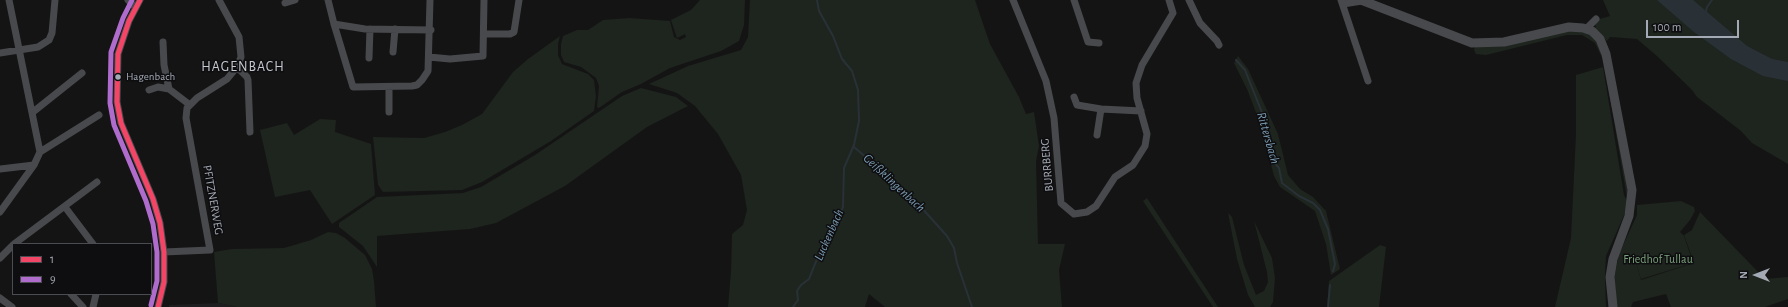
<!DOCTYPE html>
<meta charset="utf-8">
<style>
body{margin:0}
#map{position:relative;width:1788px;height:307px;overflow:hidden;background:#141414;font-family:"Alegreya Sans",sans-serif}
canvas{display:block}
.legend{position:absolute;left:12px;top:243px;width:140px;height:52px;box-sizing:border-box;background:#0e0e10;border:1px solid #4a4c52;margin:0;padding:5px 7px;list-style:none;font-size:12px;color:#a4aab5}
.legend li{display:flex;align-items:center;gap:8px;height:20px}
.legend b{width:20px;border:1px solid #4a4c52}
.north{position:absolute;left:1736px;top:255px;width:40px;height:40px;-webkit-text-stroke:3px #0e0e10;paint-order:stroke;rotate:270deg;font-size:11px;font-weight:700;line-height:16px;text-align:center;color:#a4aab5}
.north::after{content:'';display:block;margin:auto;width:14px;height:18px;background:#a4aab5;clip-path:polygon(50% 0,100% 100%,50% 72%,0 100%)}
.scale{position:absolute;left:1646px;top:20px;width:93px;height:18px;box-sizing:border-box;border:2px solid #a4aab5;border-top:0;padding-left:5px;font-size:12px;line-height:14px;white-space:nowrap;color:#a4aab5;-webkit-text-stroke:3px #0e0e10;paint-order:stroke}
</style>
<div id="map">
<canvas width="1788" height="307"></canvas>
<ul class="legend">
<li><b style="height:5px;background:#f34667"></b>1</li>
<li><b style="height:5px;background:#b06ccc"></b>9</li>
</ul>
<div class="north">N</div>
<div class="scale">100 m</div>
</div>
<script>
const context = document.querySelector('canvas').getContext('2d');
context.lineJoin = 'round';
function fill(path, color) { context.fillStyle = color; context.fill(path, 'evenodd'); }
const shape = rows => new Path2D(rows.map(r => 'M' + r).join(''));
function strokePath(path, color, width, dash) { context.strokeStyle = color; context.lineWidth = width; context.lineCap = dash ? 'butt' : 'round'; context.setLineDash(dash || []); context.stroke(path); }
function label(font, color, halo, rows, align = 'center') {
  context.font = font + ' "Alegreya Sans",sans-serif'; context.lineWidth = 3; context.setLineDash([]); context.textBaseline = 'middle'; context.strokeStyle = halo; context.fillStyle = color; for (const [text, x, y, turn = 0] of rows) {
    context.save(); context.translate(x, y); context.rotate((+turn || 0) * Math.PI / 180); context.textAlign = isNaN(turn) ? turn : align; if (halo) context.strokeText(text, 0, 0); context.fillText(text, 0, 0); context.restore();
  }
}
const built = shape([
 [219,303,237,307,169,307,169,305]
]);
const green = shape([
 [700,0,745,0,744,25,739,41,721,51,670,68,641,84,622,92,599,108,597,107,599,86,596,78,581,67,564,62,561,55,561,44,563,36,577,30,588,30,603,20,629,18,670,21,674,37,680,40,686,37,685,34,677,38,671,20,691,10],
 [750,0,975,0,990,44,1019,97,1026,114,1034,112,1039,146,1036,161,1038,244,1065,244,1059,270,1062,307,885,307,869,294,865,307,728,307,731,271,732,234,743,225,747,210,741,175,718,134,695,106,677,93,649,84,688,66,741,50,748,37],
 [1603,0,1788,0,1788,164,1752,143,1741,131,1697,97,1692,90,1658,57,1637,39,1610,37,1607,41,1595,28,1596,26,1589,22,1610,16],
 [1571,30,1589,34,1599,43,1606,61,1628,191,1627,198,1604,62,1595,43,1582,35,1567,35,1486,55,1476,54,1474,50,1475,47],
 [560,36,558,44,558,55,562,64,588,74,594,80,596,96,594,111,551,141,482,182,462,190,383,192,378,185,373,137,424,138,445,132,462,125,482,114,513,72,528,59],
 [1238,56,1248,69,1278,134,1288,175,1300,189,1313,197,1326,211,1340,269,1331,275,1326,244,1315,211,1280,187,1274,176,1260,123,1247,89,1234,63],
 [1603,67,1624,195,1629,204,1606,256,1605,276,1606,307,1555,307,1571,238,1576,134,1576,75],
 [641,88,676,97,688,106,647,127,565,186,496,223,470,229,377,236,377,267,363,246,339,227,339,223,377,197,463,193,481,187,535,155,622,96],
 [320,119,336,120,335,132,371,144,375,195,332,224,310,190,275,197,260,130,287,123,294,135],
 [1147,198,1218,307,1213,307,1143,201],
 [1681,201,1694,207,1695,211,1690,220,1680,232,1684,236,1693,263,1641,279,1634,257,1641,280,1694,263,1684,235,1692,230,1700,212,1765,279,1788,277,1788,299,1765,307,1671,307,1666,294,1633,302,1631,307,1616,307,1614,279,1619,254,1637,215,1637,205],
 [1228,213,1232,217,1244,265,1256,295,1264,291,1268,282,1267,272,1254,221,1272,258,1275,278,1273,302,1270,307,1255,307,1248,295,1237,259],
 [328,232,336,233,345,238,365,255,372,269,374,281,376,307,237,307,218,303,214,252,232,249,284,248,311,240],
 [1380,245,1386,247,1379,307,1327,307,1329,281]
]);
const water = shape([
 [1657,0,1693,0,1747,46,1772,59,1788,62,1788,81,1763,76,1731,59,1694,32]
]);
const stream = shape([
 [1705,15,1707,7,1712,0],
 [1236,60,1245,70,1265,120,1262,126,1273,161,1279,168,1282,183,1299,196,1313,203,1320,210,1328,229,1335,264,1333,271],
 [854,147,911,196,947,236,954,248,957,263,972,307],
 [793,307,798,300,797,291,801,285,809,279,817,259,828,241,843,207,844,168,854,145,859,121,858,90,852,71,842,59,833,36,819,11,817,0],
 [1328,307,1330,285]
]);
const minor = shape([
 [9,0,40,152],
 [128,0,135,7],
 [140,0,129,21,118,54,117,102,121,123,153,199,160,223,164,252,164,282,158,307],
 [328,0,334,24,353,87,412,86,417,85,422,80,428,71,430,0],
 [1013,0,1046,81,1054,118,1061,203,1074,214,1087,212,1096,206,1115,177,1133,165,1145,146,1147,134,1137,98,1136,83,1142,65,1173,13,1169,0],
 [1074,0,1088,42,1099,43],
 [1189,0,1200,23,1217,41,1219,45],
 [1341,0,1368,81],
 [285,3,295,0],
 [1343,4,1362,1],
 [334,24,365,29,431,30],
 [1586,29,1596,19],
 [484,34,510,34,514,32,519,0],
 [163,42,164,65,169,89,190,105],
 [393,52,395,29],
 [0,53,38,47,49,40,52,33,55,0],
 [429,57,450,59,483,56,484,0],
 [369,58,370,29],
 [237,67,247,77,248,80,250,132],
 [149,90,158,87,169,89],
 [1074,97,1077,105,1101,109],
 [33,112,82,73],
 [389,112,389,87],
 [1097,135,1101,109,1141,111],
 [0,169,34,165,40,152,99,115],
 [65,207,93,244],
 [0,212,34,165],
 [14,244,97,182],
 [164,252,210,250,186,118,187,108,197,98,227,79,237,67,241,57,239,37,219,0],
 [0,258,13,245],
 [71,294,83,307],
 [0,298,12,307],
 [93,307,96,294]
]);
const tertiary = shape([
 [1361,0,1472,43,1504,42,1569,27,1583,28,1592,31,1600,39,1606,54,1632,190,1629,216,1613,259,1610,277,1613,307]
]);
const bus1 = shape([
 [140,0,129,21,118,54,117,102,121,123,153,199,160,223,164,252,164,282,158,307]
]);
const bus2 = shape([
 [132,0,123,18,111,52,110,103,114,125,146,201,153,224,157,252,157,281,151,305]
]);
const markers = [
 [118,77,3.5,"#a4aab5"]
];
const busNames = [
 ["Hagenbach",126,77]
];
const streetNames = [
 ["BURRBERG",1047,165,-95],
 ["PFITZNERWEG",213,200,80]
];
const parkNames = [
 ["Friedhof Tullau",1658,259]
];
const waterNames = [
 ["Rittersbach",1268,138,74],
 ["Geißklingenbach",894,183,43],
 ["Luckenbach",829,235,-66]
];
const quarterNames = [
 ["HAGENBACH",243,67]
];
fill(built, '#1e1e20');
fill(green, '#1e241e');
fill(water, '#293137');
strokePath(stream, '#293137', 2);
strokePath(minor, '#48494d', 7);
strokePath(tertiary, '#48494d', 9);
strokePath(bus1, '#f34667', 5);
strokePath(bus2, '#b06ccc', 5);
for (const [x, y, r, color] of markers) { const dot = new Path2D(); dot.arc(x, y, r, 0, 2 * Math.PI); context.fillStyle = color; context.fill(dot); strokePath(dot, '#0e0e10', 1.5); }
label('11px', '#a4aab5', '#0e0e10', busNames, 'left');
label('12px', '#a4aab5', '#0e0e10', streetNames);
label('12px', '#7ba17c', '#0e0e10', parkNames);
label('italic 13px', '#7a9ab1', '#0e0e10', waterNames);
context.letterSpacing = '1px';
label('14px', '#c5c9d1', '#0e0e10', quarterNames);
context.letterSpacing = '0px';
</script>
